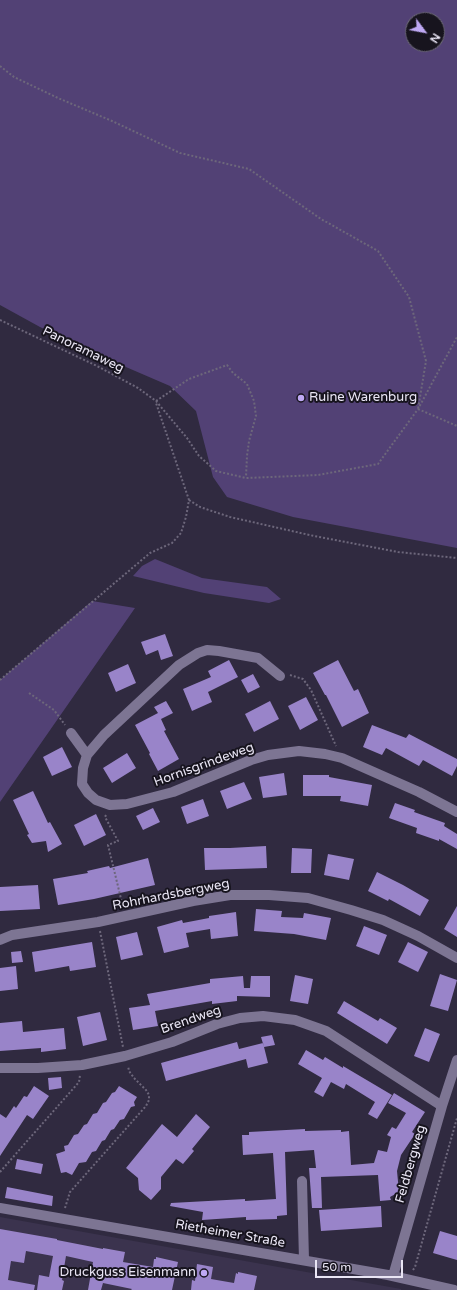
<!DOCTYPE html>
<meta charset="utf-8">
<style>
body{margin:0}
#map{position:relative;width:457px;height:1290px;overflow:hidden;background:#302a40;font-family:"Varela Round",sans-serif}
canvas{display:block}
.north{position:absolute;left:405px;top:12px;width:40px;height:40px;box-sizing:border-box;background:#17141e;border:1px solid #6b6874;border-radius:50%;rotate:122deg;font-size:11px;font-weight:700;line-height:16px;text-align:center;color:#e9e5f4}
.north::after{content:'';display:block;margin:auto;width:14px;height:18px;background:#bfa9f4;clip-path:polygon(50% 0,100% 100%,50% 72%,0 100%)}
.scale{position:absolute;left:315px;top:1260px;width:88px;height:18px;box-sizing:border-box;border:2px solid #e9e5f4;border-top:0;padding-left:5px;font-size:12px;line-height:14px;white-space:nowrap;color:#e9e5f4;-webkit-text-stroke:3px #17141e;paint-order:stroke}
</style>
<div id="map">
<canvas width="457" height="1290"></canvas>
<div class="north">N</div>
<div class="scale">50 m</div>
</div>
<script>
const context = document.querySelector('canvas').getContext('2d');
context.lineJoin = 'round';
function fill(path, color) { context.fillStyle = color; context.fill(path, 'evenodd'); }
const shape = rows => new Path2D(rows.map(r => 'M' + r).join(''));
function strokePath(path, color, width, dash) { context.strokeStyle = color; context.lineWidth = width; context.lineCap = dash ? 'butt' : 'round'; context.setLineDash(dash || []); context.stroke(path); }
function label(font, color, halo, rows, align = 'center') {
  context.font = font + ' "Varela Round",sans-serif'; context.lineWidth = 4; context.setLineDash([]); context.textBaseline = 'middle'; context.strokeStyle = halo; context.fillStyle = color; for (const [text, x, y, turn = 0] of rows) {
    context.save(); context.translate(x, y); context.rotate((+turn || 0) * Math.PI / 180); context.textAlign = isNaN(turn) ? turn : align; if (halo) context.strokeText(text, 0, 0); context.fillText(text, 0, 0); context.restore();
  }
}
const built = shape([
 [0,1217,401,1289,401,1290,0,1290]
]);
const green = shape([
 [0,0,457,0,457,548,293,517,227,497,213,477,196,411,170,386,105,358,40,327,0,305],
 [413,20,437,20,437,44,413,44],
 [155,559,202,578,267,587,281,599,269,603,204,593,133,576,142,566],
 [92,601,135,608,0,802,0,680]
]);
const building = shape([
 [165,634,173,656,161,660,158,650,146,655,141,642],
 [229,660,238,677,208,692,212,702,192,711,183,689,211,677,208,671],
 [338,660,354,691,358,689,369,713,342,727,326,695,325,695,313,673],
 [128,664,136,683,116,692,108,673],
 [253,674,260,687,248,693,241,680],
 [306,697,318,720,300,730,288,706],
 [166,701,173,713,161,719,166,730,164,731,179,759,158,771,149,754,150,753,135,725,158,713,154,707],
 [270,701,279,719,254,732,245,714],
 [372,725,406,738,409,734,457,759,457,766,452,776,423,760,419,766,386,748,382,755,363,747],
 [62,747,72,767,52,776,43,757],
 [127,753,136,768,112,783,103,768],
 [284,773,287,795,263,798,259,777],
 [303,775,329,775,329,777,372,785,368,806,340,801,341,796,303,796],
 [244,782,252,799,227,809,220,791],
 [33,791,48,823,50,822,62,844,48,852,46,841,32,843,27,835,29,834,13,800],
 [203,799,209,816,187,824,181,807],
 [395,803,415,810,414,812,445,823,444,826,457,834,457,849,439,839,439,841,416,833,417,828,389,818],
 [153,808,160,822,143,830,136,816],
 [96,814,106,835,84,846,74,825],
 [266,846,267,868,205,870,204,848,230,848],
 [292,848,312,849,311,873,291,873],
 [328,854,354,859,349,880,324,875],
 [148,858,155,885,94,899,58,905,53,879,88,873,87,871,109,866,110,868],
 [377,872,403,885,429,900,420,916,389,899,388,901,368,891],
 [38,885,40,909,0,911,0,887],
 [457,906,457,937,444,929],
 [256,909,282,911,281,917,303,918,304,913,331,918,326,940,294,934,254,931],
 [236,912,238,936,211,939,210,929,186,933,189,947,164,953,157,927,182,920,183,923,209,918,209,916],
 [364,926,387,935,379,955,356,946],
 [137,932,143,955,121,960,116,937],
 [92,942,96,967,70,971,69,966,35,972,32,952],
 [408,942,428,952,418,972,398,962],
 [21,951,23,962,12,963,11,952],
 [16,966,18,989,0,991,0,968],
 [440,974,457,980,448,1011,430,1006],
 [295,975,313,979,308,1004,290,1001],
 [243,976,244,988,250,988,251,976,270,976,270,997,237,996,237,1001,212,1004,212,1001,155,1011,158,1026,133,1030,129,1008,150,1005,147,994,210,983,210,979],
 [344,1001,378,1021,380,1018,397,1028,387,1044,337,1013],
 [100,1012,107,1040,83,1046,77,1017],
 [22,1021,23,1032,64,1028,66,1049,41,1052,41,1048,0,1051,0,1023],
 [425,1028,440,1034,429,1062,414,1056],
 [272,1035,275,1045,264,1047,261,1037],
 [237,1042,239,1049,263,1043,268,1063,248,1068,246,1059,166,1081,161,1063],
 [306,1050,323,1060,325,1057,343,1068,343,1066,392,1095,377,1119,368,1114,375,1102,346,1084,344,1089,331,1082,323,1097,314,1092,322,1078,298,1064],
 [61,1077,62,1088,49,1090,48,1078],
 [34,1086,49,1096,33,1119,27,1115,0,1156,0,1114,6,1118,14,1106,16,1108,24,1096,27,1097],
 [119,1086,137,1097,134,1102,135,1106,131,1107,124,1119,120,1120,114,1129,111,1130,105,1140,102,1141,96,1151,92,1152,86,1162,79,1163,72,1175,66,1172,61,1173,56,1154,65,1151,64,1146,68,1145,74,1135,78,1134,84,1125,87,1124,93,1114,97,1113,103,1103,106,1102,112,1093,115,1092],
 [394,1093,425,1112,412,1132,415,1134,401,1155,397,1171,399,1192,390,1197,391,1200,380,1201,378,1175,321,1177,322,1208,312,1208,309,1168,316,1168,314,1150,285,1152,287,1215,277,1216,277,1219,246,1220,246,1217,202,1220,203,1212,170,1206,171,1203,245,1199,245,1201,276,1199,273,1153,243,1155,242,1135,249,1135,249,1132,305,1129,305,1131,341,1130,341,1132,349,1131,351,1165,374,1163,378,1150,387,1152,391,1137,387,1135,392,1127,396,1129,406,1113,388,1103],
 [196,1114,210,1127,192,1149,194,1151,183,1164,176,1159,161,1177,161,1189,151,1200,139,1190,138,1178,126,1168,162,1124,177,1137],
 [17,1159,43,1164,41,1174,15,1169],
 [7,1187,53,1196,52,1206,5,1198],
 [381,1206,382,1227,321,1231,319,1210],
 [0,1229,57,1239,57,1240,103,1249,103,1248,125,1252,123,1262,153,1267,154,1259,156,1259,156,1257,178,1262,172,1290,131,1290,132,1289,103,1283,101,1290,88,1290,93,1262,66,1256,62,1280,64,1281,62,1290,37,1290,39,1275,49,1277,53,1256,26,1251,24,1263,11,1261,8,1280,35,1285,34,1290,0,1290],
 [440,1231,457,1236,457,1260,433,1253],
 [197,1264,213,1267,211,1279,234,1283,236,1273,238,1274,238,1272,257,1276,254,1290,191,1290,192,1280,195,1281]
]);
const path = shape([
 [0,66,14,77,58,98,112,121,180,153,249,169,321,219,378,251,409,297,426,361,418,409],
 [0,320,97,366,138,388,156,401,187,438,199,456,216,471,246,478,318,475,378,464,418,409,457,337],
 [156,401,189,379,227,365,233,373,247,384,254,401,256,416,249,441,247,456,246,477],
 [418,409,457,426],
 [189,500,200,507,230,517,314,536,398,552,457,558],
 [290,675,303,679,311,690,336,746],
 [0,680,150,553,172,543,181,533,186,517,189,500,156,403],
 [29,693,54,710,65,725],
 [106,815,105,817,118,841,108,845,123,907],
 [100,931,123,1047],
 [0,1172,79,1082,80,1075],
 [65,1208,70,1192,146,1106,149,1100,149,1095,146,1090,134,1078,129,1071,128,1066],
 [413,1270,415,1267,457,1118]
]);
const minor = shape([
 [280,676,258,658,219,651,207,650,198,653,179,665,104,735,87,755,83,768,82,784,88,793,96,800,110,805,127,804,173,792,251,760,268,755,299,751,325,754,342,758,419,792,457,812],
 [71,733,87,755],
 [0,940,12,935,98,922,193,901,230,895,269,895,308,898,351,910,383,920,418,936,457,958],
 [0,1068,38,1068,82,1065,125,1056,172,1042,217,1024,240,1018,263,1016,295,1020,326,1031,442,1106],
 [302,1181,304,1260],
 [0,1208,388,1275,454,1290],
 [393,1276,442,1106,457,1060]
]);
const markers = [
 [301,398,4,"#bfa9f4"],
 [204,1273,4,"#bfa9f4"]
];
const streetNames = [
 ["Panoramaweg",83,350,26],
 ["Hornisgrindeweg",204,765,-20],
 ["Rohrhardsbergweg",171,895,-11],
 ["Brendweg",191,1020,-19],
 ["Feldbergweg",411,1164,-74],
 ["Rietheimer Straße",230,1234,10]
];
const poiNames = [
 ["Ruine Warenburg",309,398],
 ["Druckguss Eisenmann",196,1273,"right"]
];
fill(built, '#3b334e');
fill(green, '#524175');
fill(building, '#9984c9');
strokePath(path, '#6d677b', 2, [2, 2]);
strokePath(minor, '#7d7593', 10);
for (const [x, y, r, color] of markers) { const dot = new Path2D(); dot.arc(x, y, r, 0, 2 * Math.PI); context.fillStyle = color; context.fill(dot); strokePath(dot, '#17141e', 1.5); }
label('13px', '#e9e5f4', '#17141e', streetNames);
label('13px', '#e9e5f4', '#17141e', poiNames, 'left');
</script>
